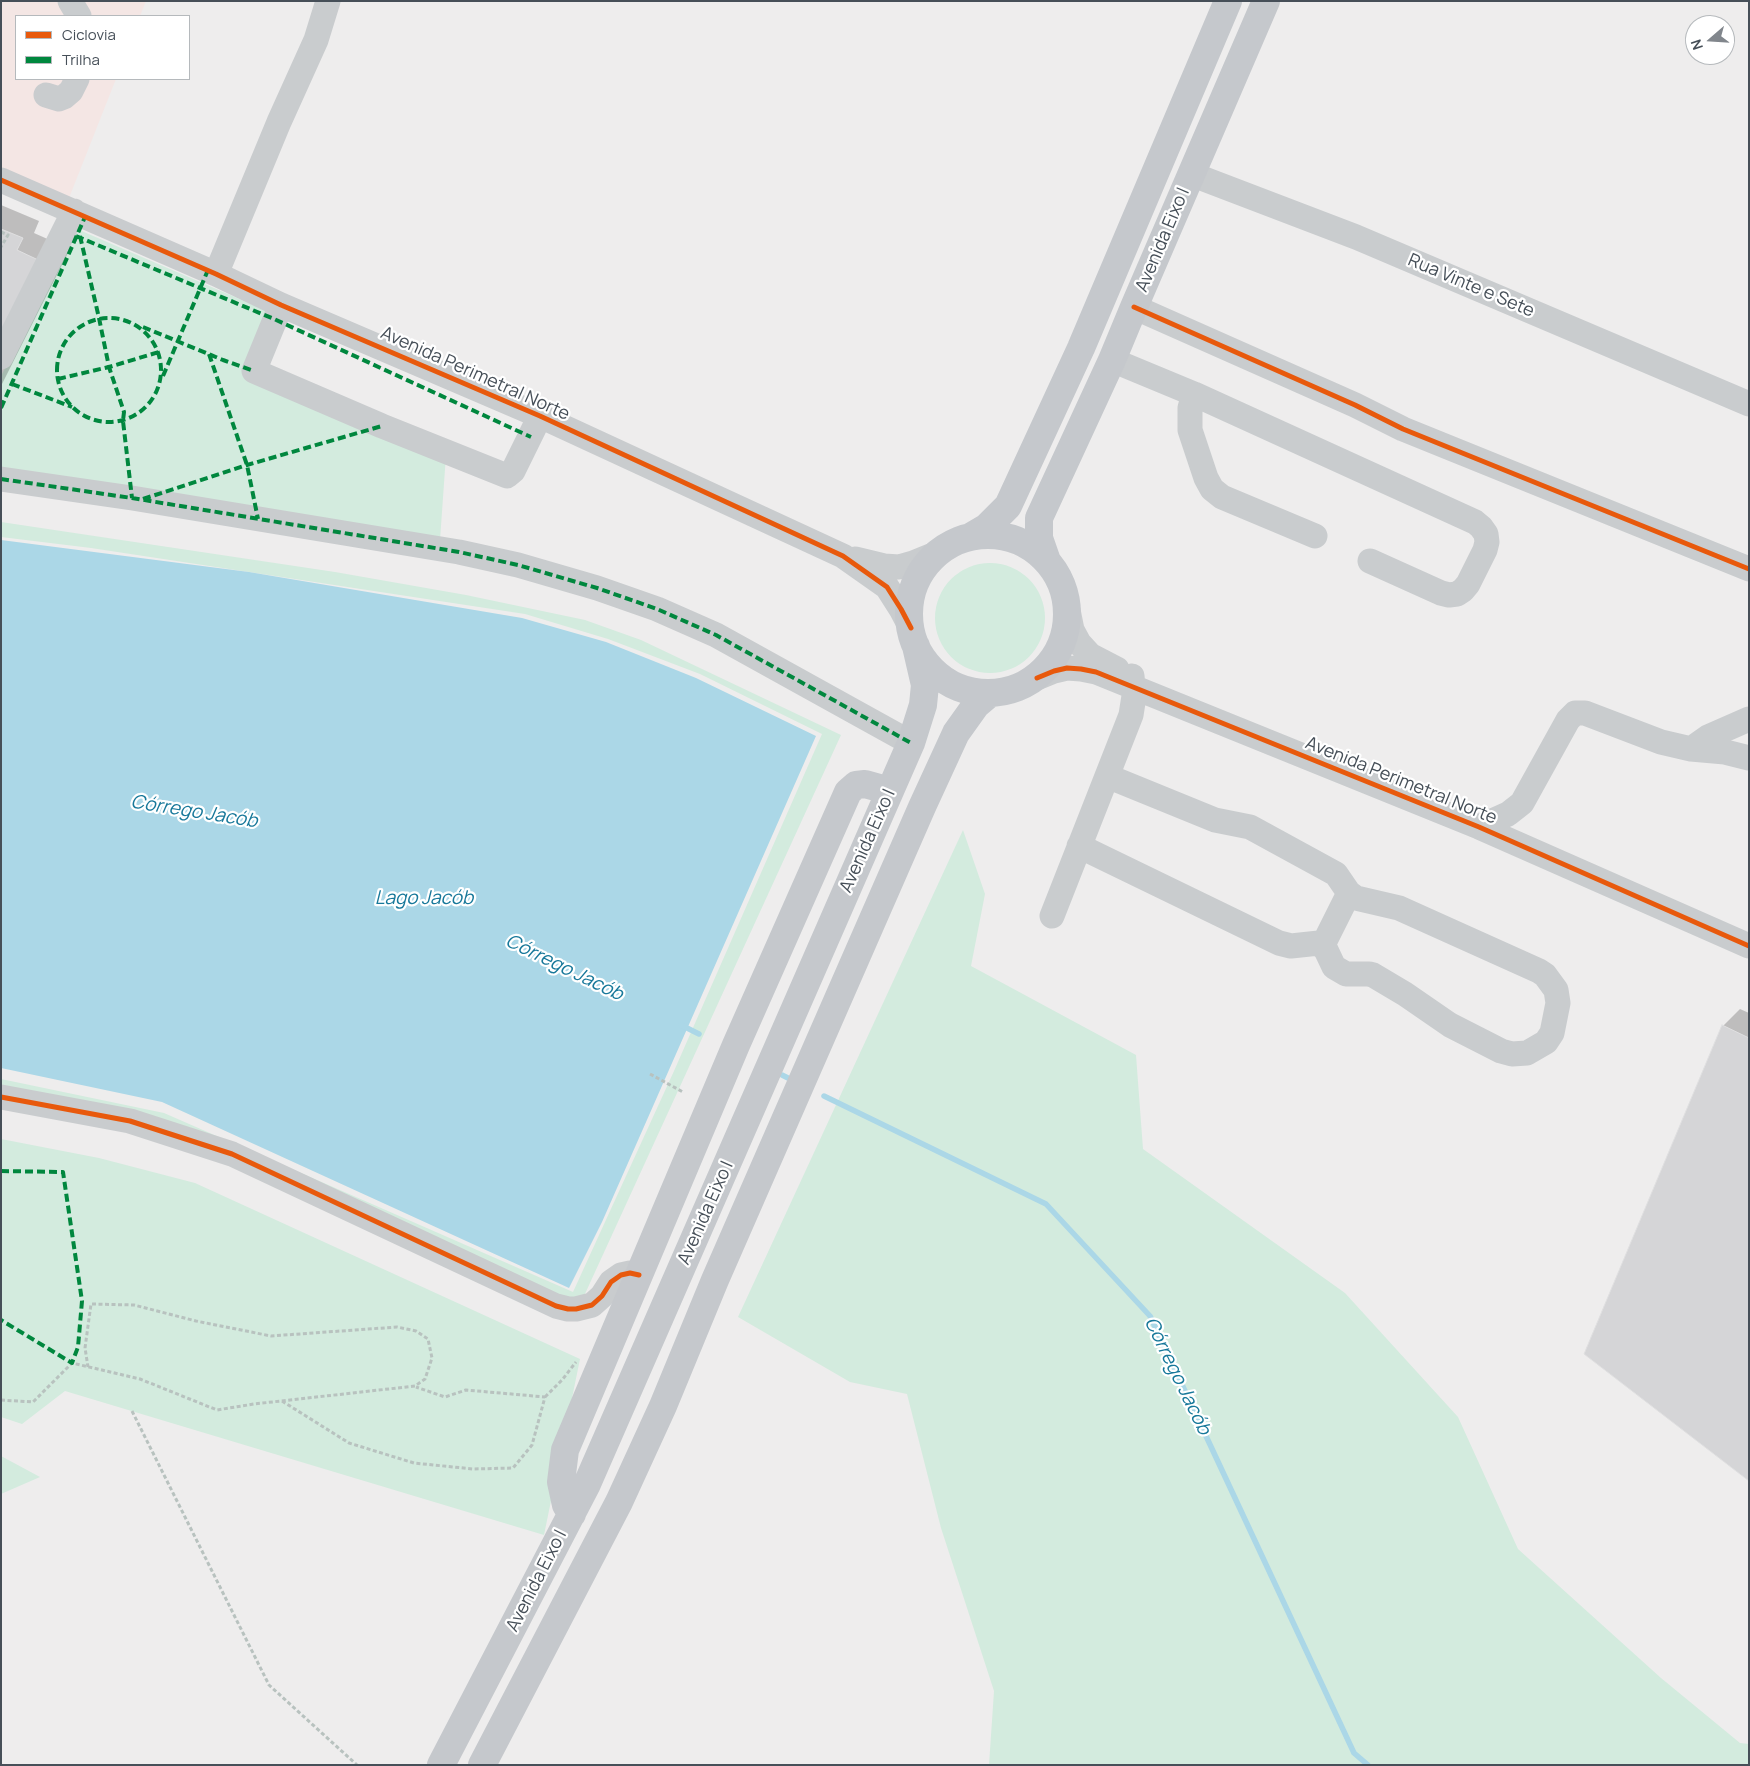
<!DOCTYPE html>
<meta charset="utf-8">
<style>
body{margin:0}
#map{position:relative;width:1750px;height:1766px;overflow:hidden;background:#eeeded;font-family:Manrope,sans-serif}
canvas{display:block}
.frame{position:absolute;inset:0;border:2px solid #464f58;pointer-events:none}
.legend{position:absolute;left:15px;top:15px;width:175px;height:65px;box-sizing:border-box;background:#fff;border:1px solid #b5b9bc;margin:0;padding:6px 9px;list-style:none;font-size:15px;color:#464f58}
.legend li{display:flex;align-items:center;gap:10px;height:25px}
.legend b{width:25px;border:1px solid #b5b9bc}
.north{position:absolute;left:1685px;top:15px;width:50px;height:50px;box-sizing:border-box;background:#fff;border:1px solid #b5b9bc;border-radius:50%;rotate:251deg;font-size:14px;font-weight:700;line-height:20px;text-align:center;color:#464f58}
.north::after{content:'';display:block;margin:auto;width:18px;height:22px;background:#81868c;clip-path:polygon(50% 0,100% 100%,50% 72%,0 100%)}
</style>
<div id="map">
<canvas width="1750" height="1766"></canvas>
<div class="frame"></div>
<ul class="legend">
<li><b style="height:6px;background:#e8590c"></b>Ciclovia</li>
<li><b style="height:6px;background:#00873e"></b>Trilha</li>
</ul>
<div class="north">N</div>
</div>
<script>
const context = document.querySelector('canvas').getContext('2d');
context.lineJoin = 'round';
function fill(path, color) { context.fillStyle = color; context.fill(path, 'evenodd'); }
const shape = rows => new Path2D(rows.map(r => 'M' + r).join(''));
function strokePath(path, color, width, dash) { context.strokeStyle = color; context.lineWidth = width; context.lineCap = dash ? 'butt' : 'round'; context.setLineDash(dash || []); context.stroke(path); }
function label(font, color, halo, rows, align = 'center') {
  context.font = font + ' Manrope,sans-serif'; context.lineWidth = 4.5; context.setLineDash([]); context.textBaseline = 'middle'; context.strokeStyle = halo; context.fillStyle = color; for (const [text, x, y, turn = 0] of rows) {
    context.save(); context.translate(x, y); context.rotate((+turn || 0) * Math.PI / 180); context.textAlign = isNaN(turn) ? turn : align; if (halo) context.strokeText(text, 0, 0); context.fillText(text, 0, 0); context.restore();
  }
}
const medical = shape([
 [1,1,146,1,140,16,16,16,16,79,116,79,69,198,1,169]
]);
const green = shape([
 [77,229,272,313,260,362,447,441,440,540,1,476,1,376],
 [1,522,335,572,466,595,585,620,641,640,841,735,584,1296,571,1304,248,1153,1,1087,1,1079,164,1113,573,1292,674,1071,822,734,700,674,608,639,525,614,91,548,1,537],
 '935 618a55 55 0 1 1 110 0a55 55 0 1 1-110 0Z',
 [963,830,985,894,971,966,1136,1055,1143,1149,1345,1293,1458,1417,1518,1549,1661,1678,1740,1743,1749,1744,1749,1765,989,1765,994,1691,941,1528,907,1394,850,1382,738,1317],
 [1,1139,99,1158,195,1183,580,1359,544,1535,65,1391,22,1424,1,1417],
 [1,1456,40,1477,1,1494]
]);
const water = shape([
 [1,540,249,572,522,618,606,642,696,678,816,736,602,1222,569,1288,162,1102,1,1068]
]);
const shadow = shape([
 [1,205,39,221,34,233,70,249,1,386],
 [1740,1009,1749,1013,1749,1480,1723,1026]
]);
const stream = shape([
 [681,1025,699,1034],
 [782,1075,788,1078],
 [824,1096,1046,1204,1150,1316,1354,1753,1368,1765]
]);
const building = shape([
 [1,229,23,238,17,250,53,267,1,371,1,229],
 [1722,1025,1749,1038,1749,1481,1584,1354,1722,1025]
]);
const path = shape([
 [1,232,8,235,1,247],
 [650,1074,683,1092],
 [545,1397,562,1380,576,1362],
 [1,1400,33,1402,72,1363,140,1379,217,1410,254,1404,415,1386,425,1379,432,1358,428,1339,416,1331,397,1327,271,1336,196,1321,134,1305,91,1304,85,1348,88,1367],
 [282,1401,349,1443,414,1463,473,1469,513,1468,532,1445,545,1397,466,1390,445,1397,416,1387],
 [132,1411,269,1685,357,1765]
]);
const minor = shape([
 [70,1,79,16],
 [46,95,59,99,64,97,71,91,77,79],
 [1191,174,1356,237,1749,404],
 [1,180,216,274,281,305,540,416,843,556,887,587,901,609,911,628],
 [216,274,279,122,316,40,328,1],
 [281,305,254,371,382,426,507,476,513,471,540,416],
 [1134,307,1355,405,1403,429,1749,569],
 [1,357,74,211],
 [1112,360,1194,394,1475,522,1481,527,1486,534,1487,542,1485,550,1468,584,1463,590,1457,594,1449,595,1441,593,1370,561],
 [1194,394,1190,408,1190,430,1206,478,1212,489,1222,497,1315,536],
 [1,479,132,498,459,552,518,565,597,588,657,609,716,635,911,743],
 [855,559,884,566,899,567,913,563,940,552],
 [1068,610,1072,630,1079,643,1090,655,1117,669],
 [1037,678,1054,671,1067,668,1081,669,1096,672,1479,827,1749,946],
 [1691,749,1708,737,1749,719],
 [1479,827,1508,814,1522,803,1568,720,1575,713,1585,713,1661,742,1691,749,1725,752,1749,758],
 [1079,846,1279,943,1291,946,1319,943,1326,950,1334,967,1346,974,1369,974,1373,975,1405,994,1450,1025,1501,1051,1512,1054,1527,1053,1546,1042,1552,1033,1558,1003,1556,990,1545,975,1539,971,1399,908,1356,898,1349,893,1336,874,1250,827,1215,820,1107,776],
 [1052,916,1131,715,1134,696,1132,676],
 [1323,945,1349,893],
 [1,1097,130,1121,232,1154,556,1306,568,1309,576,1309,592,1305,602,1296,611,1282,621,1275,630,1273,639,1275]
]);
const major = shape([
 '909 614a79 79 0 1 1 158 0a79 79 0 1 1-158 0Z',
 [970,537,987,527,1008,506,1081,348,1228,1],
 [1047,561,1039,538,1039,518,1112,360,1134,307,1266,1],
 [572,1514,566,1505,561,1482,565,1450,736,1045,848,792,856,785,865,784,890,791],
 [441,1765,587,1484,911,743,923,705,925,685,916,646],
 [482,1765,619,1502,663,1406,715,1280,922,807,956,733,976,705,989,694]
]);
const quiet = shape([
 [76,236,274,319,531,437],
 [80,236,99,318,109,367,124,412,123,421,132,498],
 '57 370a52 52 0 1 1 104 0a52 52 0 1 1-104 0Z',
 [143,327,223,360,254,371],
 [209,354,247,465,258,519],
 [163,376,208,270],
 [58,379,109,367,159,352],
 [12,384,72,407],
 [1,408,85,217],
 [1,479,132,498,459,552,518,565,597,588,657,609,716,635,911,743],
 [143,499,247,465,382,426],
 [1,1171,63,1172,82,1301,78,1347,72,1363,1,1320]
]);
const cycleway = shape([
 [1,180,216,274,281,305,540,416,843,556,887,587,901,609,911,628],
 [1134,307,1355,405,1403,429,1749,569],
 [1037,678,1054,671,1067,668,1081,669,1096,672,1479,827,1749,946],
 [1,1097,130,1121,232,1154,556,1306,568,1309,576,1309,592,1305,602,1296,611,1282,621,1275,630,1273,639,1275]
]);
const streetNames = [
 ["Avenida Eixo I",1163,240,-67],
 ["Rua Vinte e Sete",1471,286,23],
 ["Avenida Perimetral Norte",475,374,24],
 ["Avenida Perimetral Norte",1401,781,22],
 ["Avenida Eixo I",868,841,-66],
 ["Avenida Eixo I",706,1213,-66],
 ["Avenida Eixo I",537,1581,-63]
];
const waterNames = [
 ["Córrego Jacób",194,812,9],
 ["Lago Jacób",424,899],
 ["Córrego Jacób",564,968,26],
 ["Córrego Jacób",1177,1376,64]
];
fill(medical, '#f4e6e4');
fill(green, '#d3ebde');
fill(water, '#abd7e7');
fill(shadow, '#0003');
strokePath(stream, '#abd7e7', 5.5);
fill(building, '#d5d5d7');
strokePath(building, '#dfdfe0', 1);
strokePath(path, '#b8c2bf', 3, [4, 2.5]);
strokePath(minor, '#c9ccce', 25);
strokePath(major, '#c5c8cc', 28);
strokePath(quiet, '#00873e', 4, [8, 4]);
strokePath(cycleway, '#e8590c', 5);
label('18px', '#464f58', '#fff', streetNames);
label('italic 19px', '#17789a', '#fff', waterNames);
</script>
